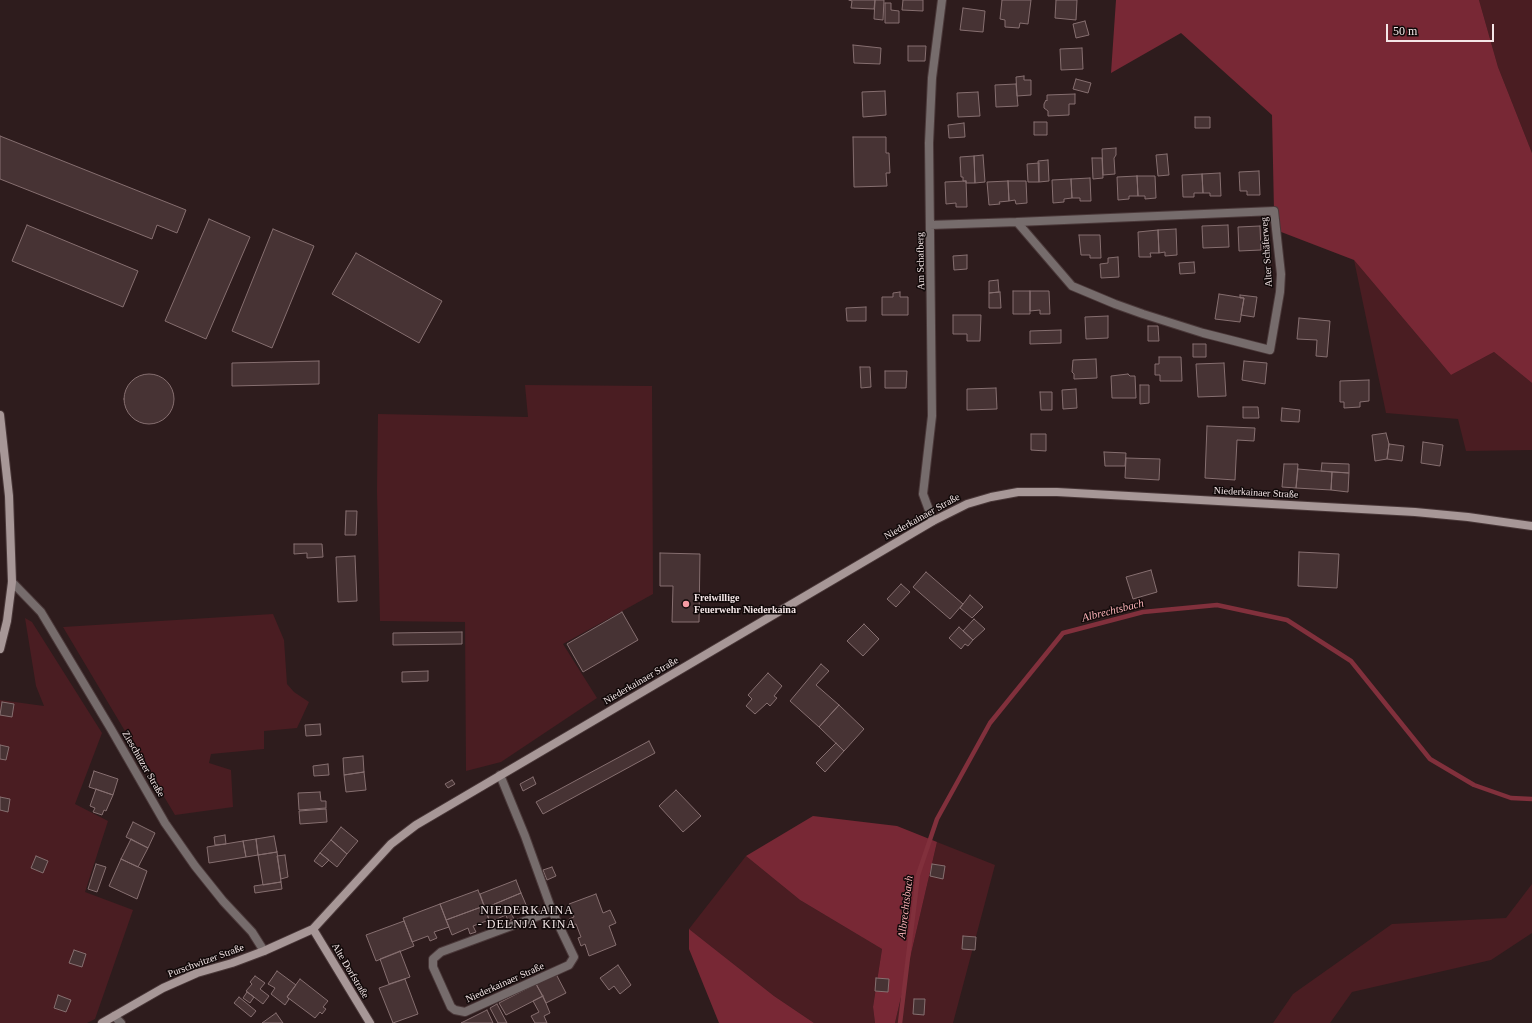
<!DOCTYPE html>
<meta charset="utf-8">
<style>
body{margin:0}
#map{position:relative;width:1532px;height:1023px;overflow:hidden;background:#2e1c1d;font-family:"Times New Roman",serif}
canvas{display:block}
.scale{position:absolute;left:1386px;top:24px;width:108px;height:18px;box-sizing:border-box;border:2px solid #f4e6e7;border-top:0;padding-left:5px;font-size:12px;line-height:14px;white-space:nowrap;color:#f4e6e7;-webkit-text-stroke:3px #110909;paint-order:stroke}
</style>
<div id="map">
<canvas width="1532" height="1023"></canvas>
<div class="scale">50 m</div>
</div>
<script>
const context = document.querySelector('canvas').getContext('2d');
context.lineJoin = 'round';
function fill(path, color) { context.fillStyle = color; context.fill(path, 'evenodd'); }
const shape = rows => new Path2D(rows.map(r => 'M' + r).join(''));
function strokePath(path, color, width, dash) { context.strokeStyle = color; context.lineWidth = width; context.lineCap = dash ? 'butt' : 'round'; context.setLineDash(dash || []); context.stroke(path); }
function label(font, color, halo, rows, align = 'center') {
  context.font = font + ' "Times New Roman",serif'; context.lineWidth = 3; context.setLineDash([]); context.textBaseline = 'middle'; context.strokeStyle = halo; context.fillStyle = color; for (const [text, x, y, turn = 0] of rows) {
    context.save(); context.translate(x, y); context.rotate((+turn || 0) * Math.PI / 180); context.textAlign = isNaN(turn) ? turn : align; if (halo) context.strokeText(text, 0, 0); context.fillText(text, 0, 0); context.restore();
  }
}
const green = shape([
 [1479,0,1532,0,1532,153,1498,67],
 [1354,260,1451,375,1494,352,1532,383,1532,450,1466,451,1458,419,1386,413],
 [525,385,652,386,653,594,563,644,597,698,501,762,466,771,465,622,380,621,377,491,378,414,528,417],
 [273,614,284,640,287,684,294,692,309,702,297,728,264,731,264,749,211,754,209,763,231,770,233,807,175,815,63,627],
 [25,618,32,622,102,733,75,804,108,821,85,892,133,910,95,1019,87,1023,0,1023,0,700,44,706,36,686],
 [937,842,995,865,953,1023,895,1023],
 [746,856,800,900,882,949,873,1007,875,1023,814,1023,774,996,689,929],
 [1532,884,1532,933,1491,960,1352,992,1330,1023,1273,1023,1293,994,1392,924,1506,918]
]);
const forest = shape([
 [1116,0,1479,0,1498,67,1532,153,1532,383,1494,352,1451,375,1354,260,1276,230,1274,211,1272,115,1181,33,1111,73],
 [813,816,897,826,937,842,895,1023,875,1023,873,1007,882,949,800,900,746,856],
 [689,929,774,996,814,1023,719,1023,689,949]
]);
const stream = shape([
 [900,1023,918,875,937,819,990,723,1063,633,1143,612,1217,605,1287,620,1351,661,1430,759,1474,785,1511,798,1532,799]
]);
const building = shape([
 [849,0,875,0,874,9,851,8,852,1,849,0],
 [875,0,884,0,883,20,874,19,875,0],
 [903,0,923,0,923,11,902,10,903,0],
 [1002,0,1031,0,1028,24,1020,23,1019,28,1005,27,1005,20,1000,19,1002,0],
 [1056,0,1077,0,1076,20,1055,18,1056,0],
 [885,3,891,3,891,10,899,11,899,23,885,23,885,3],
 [963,8,985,11,983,32,960,30,963,8],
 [1085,21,1089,35,1076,38,1073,24,1085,21],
 [853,45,881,48,880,64,854,63,853,45],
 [908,46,926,46,925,61,908,61,908,46],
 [1082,48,1083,69,1061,70,1060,49,1082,48],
 [1024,76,1024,80,1031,80,1031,95,1017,96,1016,77,1024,76],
 [1076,79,1091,83,1088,93,1073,89,1076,79],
 [1016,84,1018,106,996,107,995,85,1016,84],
 [885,91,886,115,863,117,862,92,885,91],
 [978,92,980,116,958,117,957,93,978,92],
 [1075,94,1075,104,1069,104,1069,115,1048,116,1048,111,1044,108,1044,104,1046,100,1047,101,1047,95,1075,94],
 [1195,117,1210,117,1210,128,1195,128,1195,117],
 [1034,122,1047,122,1047,135,1034,135,1034,122],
 [964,123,965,137,949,138,948,125,964,123],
 [0,136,186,210,177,233,157,225,152,239,0,179,0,136],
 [853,137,886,137,886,153,889,153,890,173,886,173,887,186,854,187,853,137],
 [1116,148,1116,155,1114,158,1115,174,1103,175,1102,149,1116,148],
 [1167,154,1169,175,1158,176,1156,155,1167,154],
 [983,155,985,182,975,183,974,156,983,155],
 [974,156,975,183,966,183,966,181,963,181,963,177,961,177,960,157,974,156],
 [1092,158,1102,158,1103,178,1093,179,1092,158],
 [1048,160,1049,181,1039,182,1038,161,1048,160],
 [1039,163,1039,182,1028,182,1027,164,1039,163],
 [1259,171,1260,195,1247,195,1247,191,1240,191,1239,172,1259,171],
 [1220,173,1221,196,1210,196,1210,193,1203,193,1202,174,1220,173],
 [1202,174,1203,193,1194,193,1194,197,1183,197,1182,175,1202,174],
 [1137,176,1155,176,1156,198,1145,199,1145,196,1138,196,1137,176],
 [1137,176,1138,196,1129,196,1129,199,1118,200,1117,177,1137,176],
 [1090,178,1091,201,1080,201,1080,198,1072,198,1071,179,1090,178],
 [1071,179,1072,198,1064,199,1064,202,1053,203,1052,180,1071,179],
 [966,181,967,207,956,207,956,203,946,204,945,182,966,181],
 [1008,181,1026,181,1027,203,1016,204,1015,200,1009,201,1008,181],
 [1008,181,1009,201,999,202,1000,204,989,205,987,182,1008,181],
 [209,219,250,237,206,339,165,321,209,219],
 [27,225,138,271,123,307,12,261,27,225],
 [1228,225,1229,247,1203,248,1202,226,1228,225],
 [1260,226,1261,250,1239,251,1238,227,1260,226],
 [273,229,314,246,272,348,232,331,273,229],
 [1176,229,1177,255,1165,256,1165,252,1159,253,1158,230,1176,229],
 [1158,230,1159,253,1150,253,1151,257,1139,257,1138,232,1158,230],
 [1079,235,1100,235,1101,258,1090,258,1090,255,1081,255,1079,235],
 [356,253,442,301,419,343,332,294,356,253],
 [967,255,967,269,954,270,953,256,967,255],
 [1118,257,1119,277,1101,278,1100,264,1108,263,1108,258,1118,257],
 [1194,262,1195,273,1180,274,1179,263,1194,262],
 [998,280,999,292,989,293,989,281,998,280],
 [1013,291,1030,291,1030,314,1013,314,1013,291],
 [1030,291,1049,291,1050,314,1040,314,1040,310,1030,311,1030,291],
 [900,292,900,297,908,297,908,315,882,315,882,297,893,297,893,293,900,292],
 [1000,292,1001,308,989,308,989,293,1000,292],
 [1219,294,1244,298,1240,322,1215,319,1219,294],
 [1240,295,1257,297,1254,317,1241,315,1244,298,1240,298,1240,295],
 [866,307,866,321,847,321,846,308,866,307],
 [953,315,981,315,980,341,967,341,967,334,953,334,953,315],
 [1108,316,1108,338,1086,339,1085,317,1108,316],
 [1299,318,1330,321,1327,357,1316,356,1317,340,1297,339,1299,318],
 [1148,326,1158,326,1159,341,1148,341,1148,326],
 [1061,330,1061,343,1030,344,1030,331,1061,330],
 [1193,344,1206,344,1206,357,1193,357,1193,344],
 [1159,357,1181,357,1182,381,1160,381,1160,375,1155,375,1155,364,1159,364,1159,357],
 [1096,359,1097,378,1074,379,1074,374,1072,372,1073,360,1096,359],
 [319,361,319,384,232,386,232,363,319,361],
 [1244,361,1267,363,1265,384,1242,380,1244,361],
 [1224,363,1226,396,1198,397,1196,364,1224,363],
 [860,367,870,367,871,387,861,388,860,367],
 [885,371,907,371,906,388,885,388,885,371],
 '124 399a25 25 0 1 1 50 0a25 25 0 1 1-50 0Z',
 [1128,374,1130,376,1135,376,1136,398,1112,398,1111,376,1128,374],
 [1369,380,1369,401,1360,402,1360,407,1344,408,1344,402,1340,402,1340,381,1369,380],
 [1140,385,1149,385,1149,403,1140,404,1140,385],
 [996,388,997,409,967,410,967,389,996,388],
 [1076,389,1077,408,1063,409,1062,390,1076,389],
 [1040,392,1052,392,1052,410,1041,410,1040,392],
 [1243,407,1258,407,1259,418,1243,418,1243,407],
 [1282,408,1300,410,1299,422,1281,421,1282,408],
 [1207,426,1255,428,1254,441,1237,440,1235,480,1205,478,1207,426],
 [1386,433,1389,444,1387,459,1375,461,1372,435,1386,433],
 [1031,434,1046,434,1046,451,1031,450,1031,434],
 [1423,442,1443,445,1440,466,1421,463,1423,442],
 [1389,444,1404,446,1402,461,1387,459,1389,444],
 [1104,452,1126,453,1125,466,1105,466,1104,452],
 [1126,458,1160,459,1159,480,1125,478,1126,458],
 [1322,463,1349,464,1349,473,1321,471,1322,463],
 [1284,464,1298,464,1296,488,1282,487,1284,464],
 [1298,469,1332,472,1331,490,1296,488,1298,469],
 [1332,472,1349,473,1348,492,1331,490,1332,472],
 [346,511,357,511,356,535,345,535,346,511],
 [294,544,322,544,323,557,307,558,307,553,294,554,294,544],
 [1299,552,1339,554,1337,588,1298,586,1299,552],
 [660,553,700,554,699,622,672,622,673,586,660,586,660,553],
 [355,556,357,601,338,602,336,557,355,556],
 [1151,570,1157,592,1133,599,1126,577,1151,570],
 [926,572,963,604,950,619,913,587,926,572],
 [901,584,910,592,896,607,887,599,901,584],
 [970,595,983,607,972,618,960,608,970,595],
 [622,612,638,640,583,672,567,644,622,612],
 [974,619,985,629,973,640,963,631,974,619],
 [864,624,879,639,863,656,847,641,864,624],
 [959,627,973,640,968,646,965,644,961,649,949,638,959,627],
 [462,632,462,644,393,645,393,633,462,632],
 [821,664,829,671,816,685,839,705,819,727,790,701,821,664],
 [428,671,428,681,402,682,402,672,428,671],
 [768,673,782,686,774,696,777,698,770,706,767,703,755,714,746,706,752,699,748,695,768,673],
 [2,702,14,704,12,717,0,715,2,702],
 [839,705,864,729,844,751,819,727,839,705],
 [320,724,321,735,306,736,305,725,320,724],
 [649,741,655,753,543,814,536,802,649,741],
 [836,743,844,751,825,772,816,763,836,743],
 [0,745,9,747,6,760,0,759,0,745],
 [363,756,364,772,344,775,343,758,363,756],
 [328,764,329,775,314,776,313,766,328,764],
 [94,771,118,779,113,795,89,787,94,771],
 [364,772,366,790,346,792,344,775,364,772],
 [533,777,536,784,523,791,520,784,533,777],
 [452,780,455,784,448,788,445,784,452,780],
 [96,789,113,795,106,811,104,810,102,815,93,812,95,808,90,806,96,789],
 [676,790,701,816,683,832,659,806,676,790],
 [320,792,321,801,326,801,326,808,299,810,298,793,320,792],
 [0,797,10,799,8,812,0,810,0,797],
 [326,809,327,822,300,824,299,811,326,809],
 [133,822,155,833,148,848,126,837,133,822],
 [341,827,358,841,347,854,331,840,341,827],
 [225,835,226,844,215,845,214,837,225,835],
 [274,836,277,852,258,855,256,839,274,836],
 [131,839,148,848,138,867,121,859,131,839],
 [256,839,258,855,246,857,243,841,256,839],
 [331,840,347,854,337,867,320,853,331,840],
 [243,841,246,857,209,863,207,847,243,841],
 [277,852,281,882,263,885,258,855,277,852],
 [320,853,329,860,322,867,314,861,320,853],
 [285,855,288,877,281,879,277,856,285,855],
 [36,856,48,861,43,873,31,868,36,856],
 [121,859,147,871,137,899,109,886,121,859],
 [96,864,106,867,97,892,88,889,96,864],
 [932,864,945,866,943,879,930,876,932,864],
 [552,867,556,876,547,880,543,870,552,867],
 [516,880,521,893,485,908,480,894,516,880],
 [281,882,282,889,255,893,254,886,281,882],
 [478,890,484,906,446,920,440,904,478,890],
 [521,893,527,907,511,913,514,919,508,921,506,915,490,922,485,908,521,893],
 [596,894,603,913,610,910,616,923,609,926,616,945,589,956,585,944,581,946,578,938,581,937,576,924,572,925,569,919,574,917,569,904,596,894],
 [440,904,449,927,434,932,437,938,430,941,428,936,412,942,403,918,440,904],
 [484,906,489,920,473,926,476,932,470,934,468,928,452,935,446,920,484,906],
 [404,921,414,946,376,961,366,935,404,921],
 [963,936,976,937,975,950,962,949,963,936],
 [74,950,86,954,82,967,69,963,74,950],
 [400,951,410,977,389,984,380,959,400,951],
 [618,965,631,985,620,994,614,986,609,990,600,978,618,965],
 [277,971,296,985,287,997,289,999,285,1005,271,994,275,988,268,984,277,971],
 [556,974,566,993,546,1003,536,984,556,974],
 [255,976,265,983,260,989,269,996,263,1004,246,991,252,984,250,982,255,976],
 [876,978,889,979,888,992,875,991,876,978],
 [300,979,328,1001,323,1007,326,1009,322,1014,320,1012,315,1018,287,997,300,979],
 [405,979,418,1014,393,1023,379,988,405,979],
 [536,984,543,996,506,1015,499,1003,536,984],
 [247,992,254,997,250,1003,243,998,247,992],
 [58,995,71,1000,66,1012,54,1008,58,995],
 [543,996,550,1013,544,1016,547,1023,535,1023,531,1016,539,1012,533,1001,543,996],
 [239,997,256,1011,251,1017,234,1003,239,997],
 [914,999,925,999,924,1015,913,1014,914,999],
 [497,1004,507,1023,498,1023,490,1008,497,1004],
 [487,1010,493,1023,461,1023,487,1010],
 [276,1013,283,1023,262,1023,276,1013]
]);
const street = shape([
 [930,225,1017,222,1072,286,1115,304,1143,314,1203,333,1270,350,1280,292,1281,274,1274,211,1017,222],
 [933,521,923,494,932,416,929,143,932,78,942,0],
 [12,582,41,612,111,729,165,823,195,866,223,901,252,932,264,951],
 [500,775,525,836,552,911,574,957,569,965,465,1012,455,1010,451,1007,433,967,433,959,441,952,552,911],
 [114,1016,121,1023]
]);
const secondary = shape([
 [0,415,9,496,12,582,7,621,0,649],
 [313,929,370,1023],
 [102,1023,163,988,197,973,232,963,264,951,313,929,391,844,416,825,933,521,967,504,991,497,1018,492,1057,492,1415,512,1468,517,1532,526]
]);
const markers = [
 [686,604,4,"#f49aa2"]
];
const streetNames = [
 ["Alter Schäferweg",1267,252,-94],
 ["Am Schafberg",921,261,-91],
 ["Niederkainaer Straße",1256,493,3],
 ["Niederkainaer Straße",922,517,-29],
 ["Niederkainaer Straße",641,681,-30],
 ["Zieschützer Straße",143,764,60],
 ["Purschwitzer Straße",206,961,-20],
 ["Alte Dorfstraße",350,971,59],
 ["Niederkainaer Straße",505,983,-24]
];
const poiNames = [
 ["Freiwillige",694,598],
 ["Feuerwehr Niederkaina",694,610]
];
const waterNames = [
 ["Albrechtsbach",1113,611,-14],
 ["Albrechtsbach",906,907,-83]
];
const quarterNames = [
 ["NIEDERKAINA",527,911],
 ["- DELNJA KINA",527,925]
];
fill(green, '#4a1d22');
fill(forest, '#782835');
strokePath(stream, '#81303c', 4.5);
fill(building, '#473334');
strokePath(building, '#866f70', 1);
strokePath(street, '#4a3839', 10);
strokePath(secondary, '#4a3839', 10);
strokePath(street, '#766c6c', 8);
strokePath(secondary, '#a79797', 8);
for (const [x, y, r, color] of markers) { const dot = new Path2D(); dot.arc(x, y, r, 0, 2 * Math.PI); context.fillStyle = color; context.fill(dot); strokePath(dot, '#110909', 1.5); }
label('10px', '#f4e6e7', '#110909', streetNames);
label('bold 10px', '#f4e6e7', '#110909', poiNames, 'left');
label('italic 11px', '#fab2b7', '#110909', waterNames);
context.letterSpacing = '1px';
label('12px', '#f4e6e7', '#110909', quarterNames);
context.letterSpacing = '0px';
</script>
